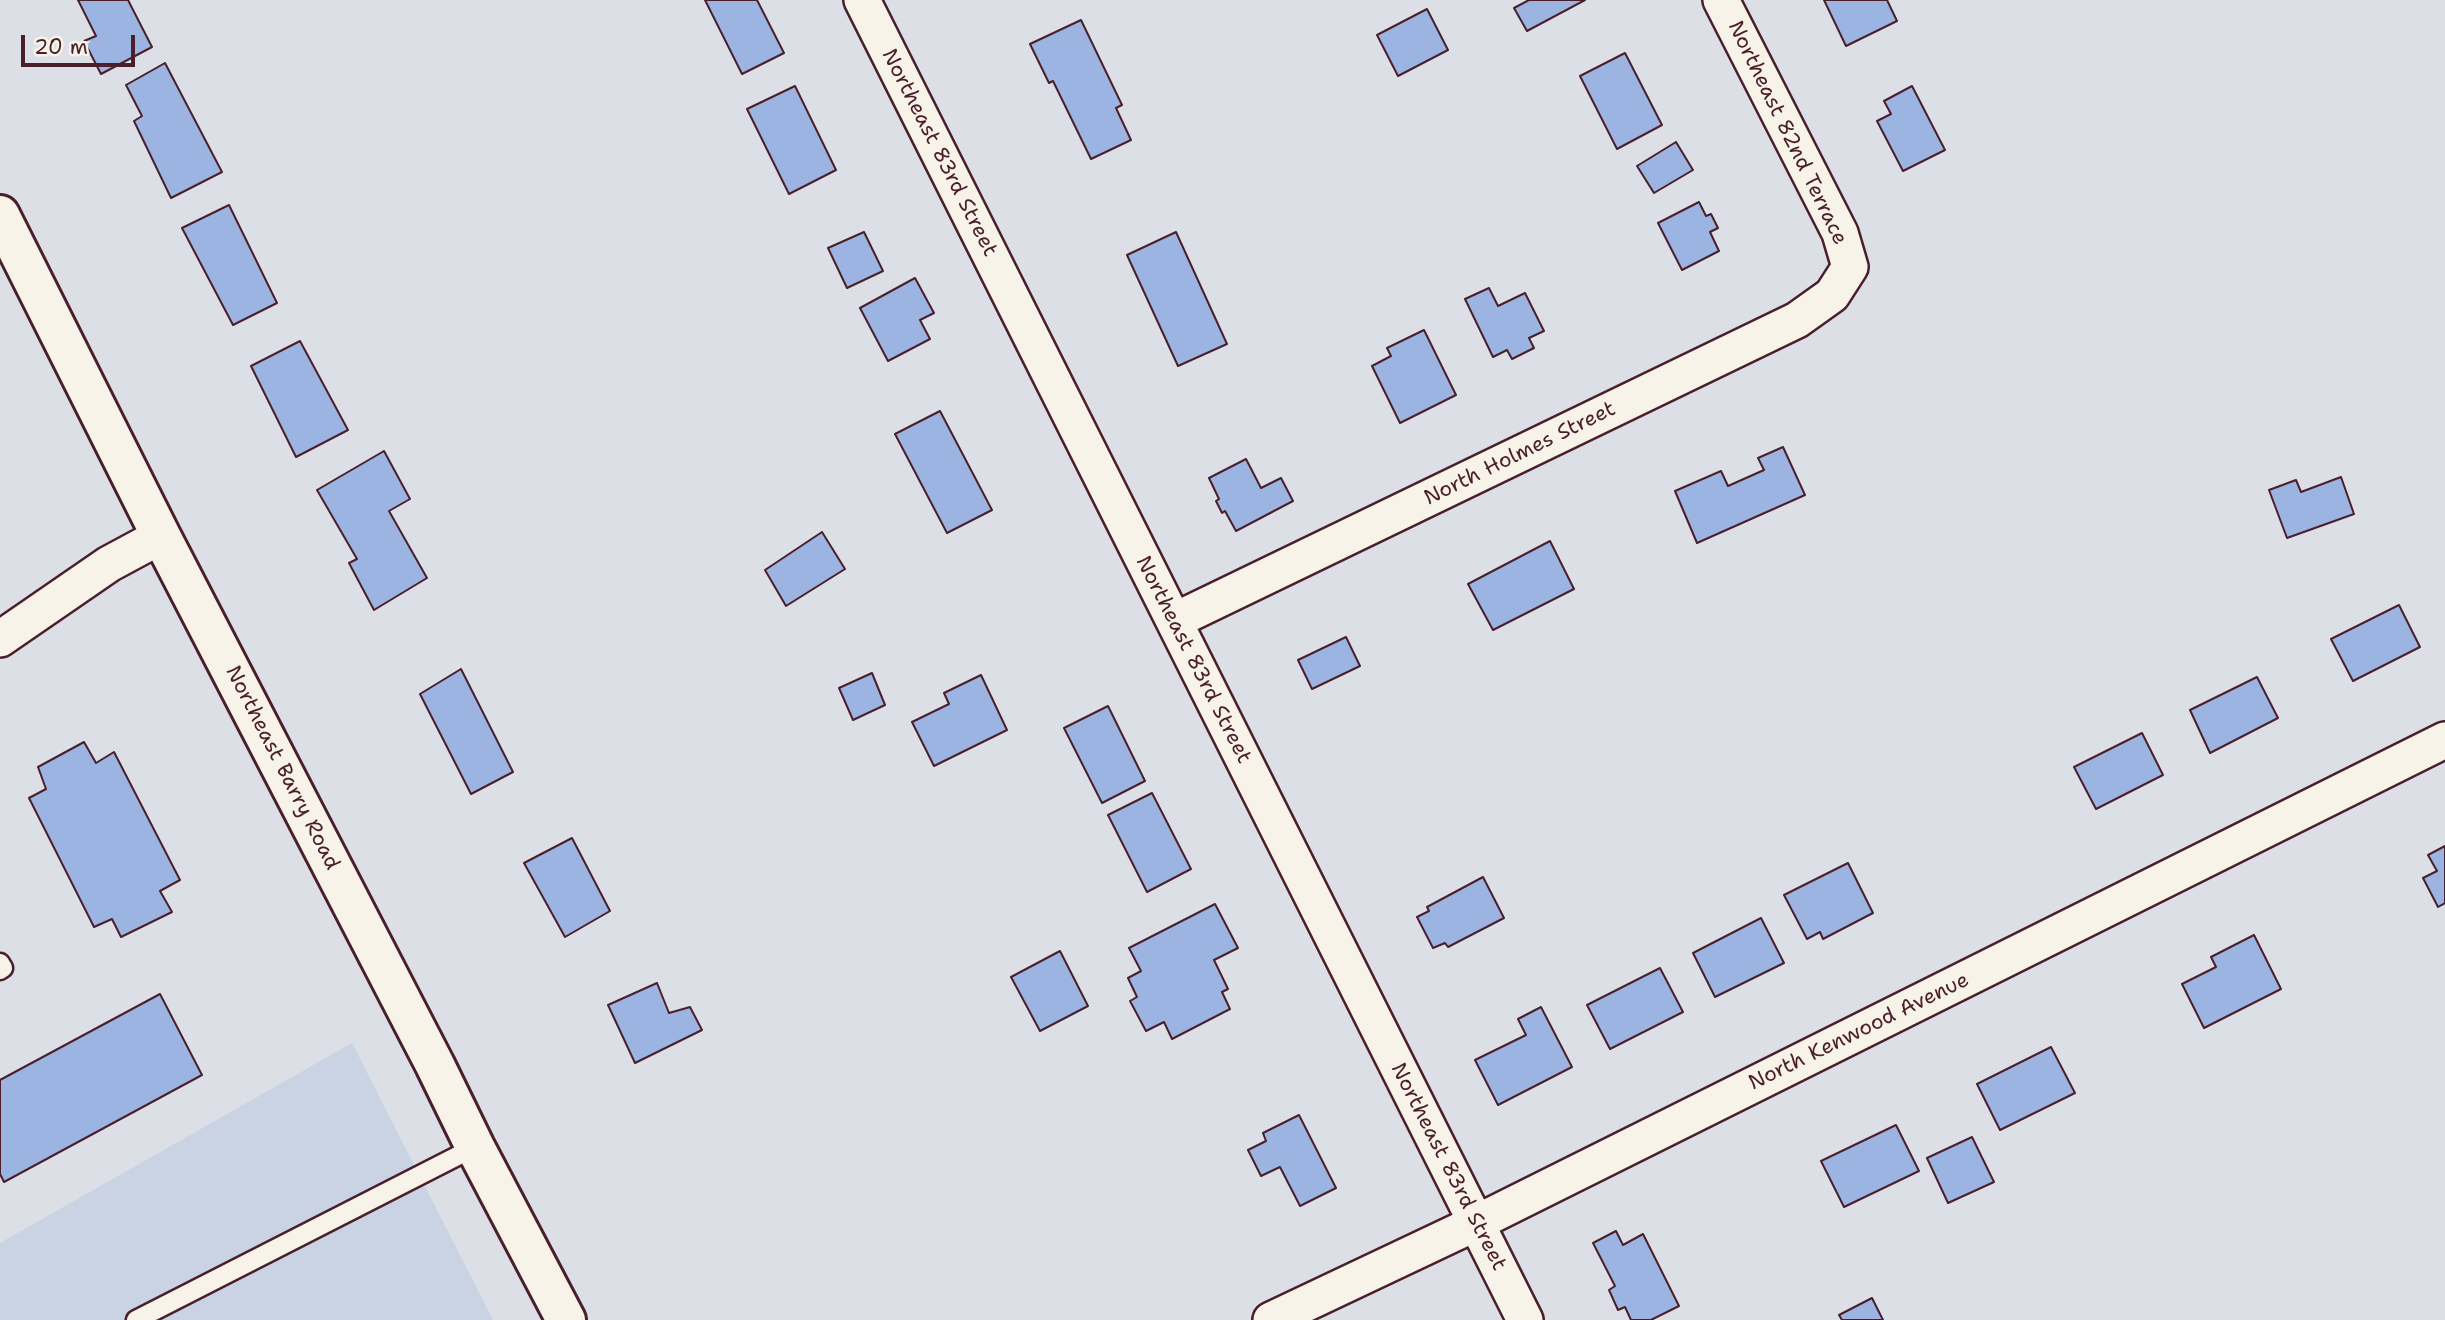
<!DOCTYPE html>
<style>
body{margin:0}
#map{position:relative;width:2445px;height:1320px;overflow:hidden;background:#dce0e6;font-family:"Shantell Sans",sans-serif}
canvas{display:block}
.scale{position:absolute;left:21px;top:35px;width:114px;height:32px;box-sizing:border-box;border:4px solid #4a1f2b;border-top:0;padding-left:9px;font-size:21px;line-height:24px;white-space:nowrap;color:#4a1f2b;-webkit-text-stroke:5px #f7f3e8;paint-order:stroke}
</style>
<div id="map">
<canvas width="2445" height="1320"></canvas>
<div class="scale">20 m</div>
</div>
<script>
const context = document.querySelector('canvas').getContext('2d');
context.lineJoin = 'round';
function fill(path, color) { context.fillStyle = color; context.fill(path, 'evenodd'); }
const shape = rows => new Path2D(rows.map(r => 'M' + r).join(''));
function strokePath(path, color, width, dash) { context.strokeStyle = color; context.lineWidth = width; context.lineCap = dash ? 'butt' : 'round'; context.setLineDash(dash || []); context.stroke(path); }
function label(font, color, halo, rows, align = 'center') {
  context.font = font + ' "Shantell Sans",sans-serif'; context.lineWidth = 5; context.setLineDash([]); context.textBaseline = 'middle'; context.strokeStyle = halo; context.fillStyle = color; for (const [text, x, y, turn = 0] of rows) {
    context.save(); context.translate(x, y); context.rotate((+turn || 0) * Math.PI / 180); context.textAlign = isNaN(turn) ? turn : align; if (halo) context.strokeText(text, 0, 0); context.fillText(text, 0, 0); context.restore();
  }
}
const built = shape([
 [352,1043,493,1320,0,1320,0,1243]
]);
const building = shape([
 [78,0,128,0,152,47,101,74,84,41,96,36,78,0],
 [705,0,757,0,784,53,742,74,705,0],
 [1529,0,1585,0,1527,31,1514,8,1529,0],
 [1824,0,1887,0,1897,21,1846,46,1824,0],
 [1427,9,1448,50,1398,76,1377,35,1427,9],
 [1081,20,1122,105,1116,108,1131,140,1091,159,1053,81,1049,83,1030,44,1081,20],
 [1625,53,1662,125,1617,149,1580,76,1625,53],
 [165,63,222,172,171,198,134,121,142,116,126,85,165,63],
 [795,86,836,170,789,194,747,109,795,86],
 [1912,86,1945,150,1903,171,1877,121,1891,114,1884,101,1912,86],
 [1676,142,1693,170,1654,193,1637,166,1676,142],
 [1699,202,1706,216,1711,214,1718,228,1710,232,1719,251,1682,270,1658,223,1699,202],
 [229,205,277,303,233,325,182,228,229,205],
 [864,232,883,271,847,288,828,248,864,232],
 [1176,232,1227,344,1178,366,1127,255,1176,232],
 [915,278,934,313,920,320,930,339,888,361,860,308,915,278],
 [1489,288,1498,306,1525,293,1544,331,1529,338,1534,348,1512,359,1507,350,1493,357,1465,299,1489,288],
 [1424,330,1456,395,1400,423,1372,366,1391,356,1387,348,1424,330],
 [300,341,348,430,296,457,251,366,300,341],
 [940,411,992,510,947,533,895,434,940,411],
 [1783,447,1805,495,1697,543,1675,491,1721,471,1728,486,1764,470,1758,458,1783,447],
 [384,451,410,499,389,511,427,578,374,610,349,563,357,559,317,490,384,451],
 [1246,459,1261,488,1281,478,1293,501,1236,531,1225,511,1222,513,1216,501,1219,499,1209,478,1246,459],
 [2341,477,2354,514,2287,538,2269,490,2296,480,2301,492,2341,477],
 [822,532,845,569,786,606,765,570,822,532],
 [1550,541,1574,589,1493,630,1468,584,1550,541],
 [2399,605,2420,647,2353,681,2331,639,2399,605],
 [1346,637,1360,666,1312,689,1298,660,1346,637],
 [461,669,513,772,471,794,420,694,461,669],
 [872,673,885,705,853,720,839,688,872,673],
 [981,675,1007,730,934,766,912,722,949,704,944,693,981,675],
 [2257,677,2278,718,2210,753,2190,710,2257,677],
 [1108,706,1145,781,1102,803,1064,728,1108,706],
 [2142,733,2163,775,2096,809,2074,767,2142,733],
 [84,742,96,763,114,752,180,880,160,891,172,912,121,937,112,919,94,927,29,798,46,789,38,767,84,742],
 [1152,793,1191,869,1147,892,1108,815,1152,793],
 [572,838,610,911,565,937,524,863,572,838],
 [2445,846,2445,903,2438,907,2423,878,2437,871,2428,855,2445,846],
 [1848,863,1873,913,1823,939,1820,932,1807,939,1784,895,1848,863],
 [1483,877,1504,918,1448,947,1445,943,1433,948,1417,917,1429,911,1427,907,1483,877],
 [1215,904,1238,948,1214,960,1228,989,1222,992,1230,1009,1172,1039,1164,1022,1146,1031,1130,1001,1137,997,1128,978,1141,971,1129,948,1215,904],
 [1761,918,1784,963,1715,997,1693,953,1761,918],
 [2254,935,2281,989,2204,1028,2182,984,2216,967,2211,957,2254,935],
 [1060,951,1088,1006,1040,1031,1011,977,1060,951],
 [1660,968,1683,1012,1610,1049,1587,1005,1660,968],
 [657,983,669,1013,690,1007,702,1030,635,1063,608,1005,657,983],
 [160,994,202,1075,4,1182,0,1174,0,1080,160,994],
 [1541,1007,1572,1067,1498,1105,1475,1060,1526,1035,1518,1019,1541,1007],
 [2051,1047,2075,1093,2000,1130,1977,1084,2051,1047],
 [1299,1115,1336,1188,1300,1206,1280,1167,1261,1176,1248,1150,1266,1141,1263,1133,1299,1115],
 [1896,1125,1919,1171,1844,1207,1821,1161,1896,1125],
 [1972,1137,1994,1182,1948,1203,1927,1158,1972,1137],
 [1616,1231,1623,1245,1643,1234,1679,1306,1651,1320,1631,1320,1625,1307,1618,1310,1609,1290,1615,1286,1593,1243,1616,1231],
 [1872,1298,1883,1320,1842,1320,1839,1315,1872,1298]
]);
const lane = shape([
 [0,963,3,968,0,970],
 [136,1320,475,1147]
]);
const street = shape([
 [862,0,1525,1320],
 [1174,621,1797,320,1832,295,1850,267,1840,233,1721,0],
 [0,639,109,564,161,536],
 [1271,1320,1476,1223,2445,740]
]);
const secondary = shape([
 [0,215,161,536,435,1065,475,1147,566,1320]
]);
const streetNames = [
 ["Northeast 82nd Terrace",1787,133,64],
 ["Northeast 83rd Street",939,153,63],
 ["North Holmes Street",1520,454,-26],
 ["Northeast 83rd Street",1193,660,63],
 ["Northeast Barry Road",282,768,63],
 ["North Kenwood Avenue",1859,1032,-26],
 ["Northeast 83rd Street",1448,1167,63]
];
fill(built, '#c9d3e4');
fill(building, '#9cb4e1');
strokePath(building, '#4a1f2b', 2);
strokePath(lane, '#4a1f2b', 23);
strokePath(street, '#4a1f2b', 40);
strokePath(secondary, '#4a1f2b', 44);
strokePath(lane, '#f7f3e8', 18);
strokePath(street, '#f7f3e8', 35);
strokePath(secondary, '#f7f3e8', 38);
label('21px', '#4a1f2b', '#f7f3e8', streetNames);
</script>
